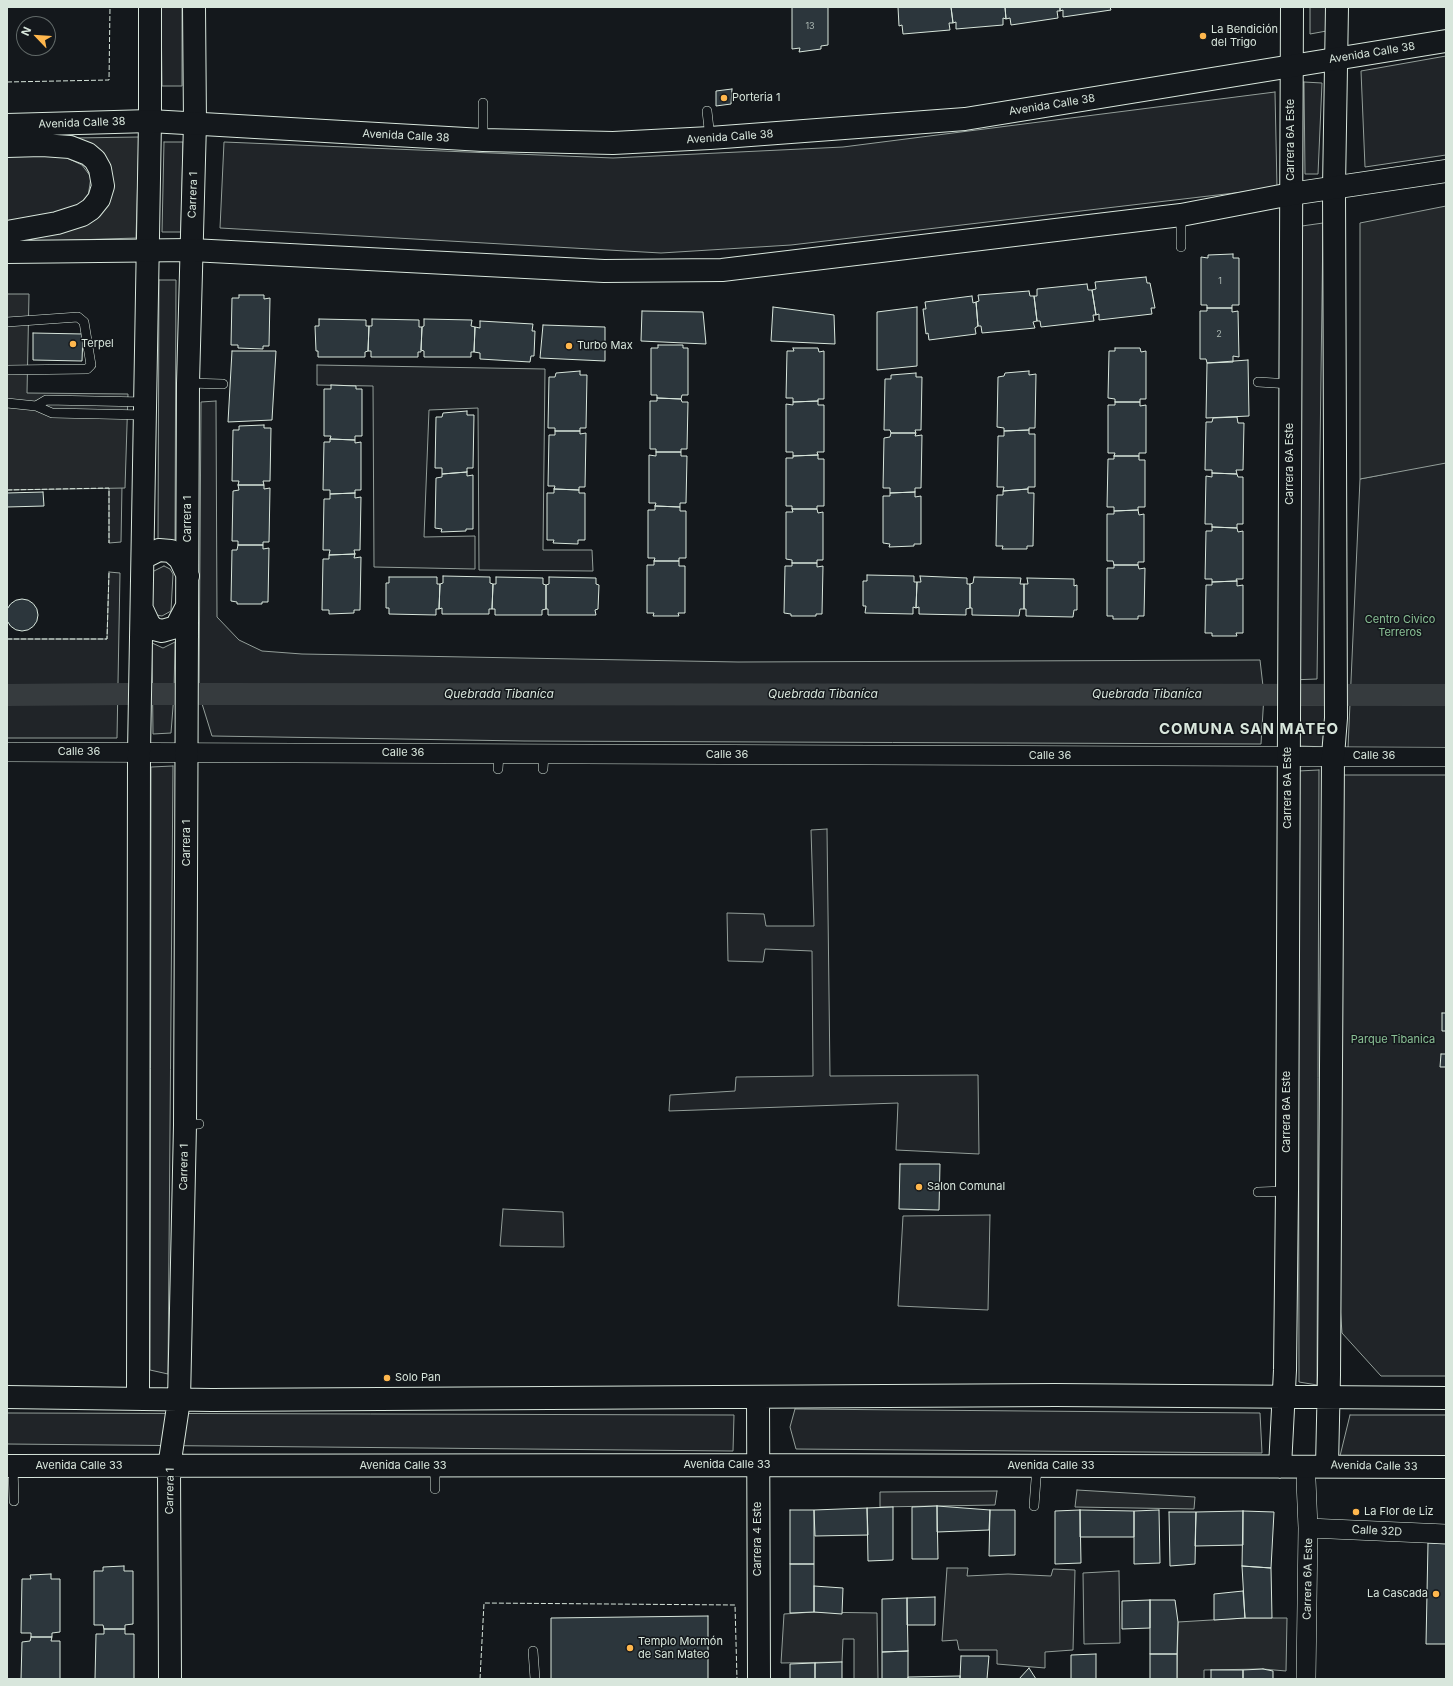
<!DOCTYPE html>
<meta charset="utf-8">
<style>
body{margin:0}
#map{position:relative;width:1453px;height:1686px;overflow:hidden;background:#14181c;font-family:Inter,sans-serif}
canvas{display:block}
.frame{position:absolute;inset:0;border:8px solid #d8e6dc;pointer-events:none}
.north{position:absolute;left:16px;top:16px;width:40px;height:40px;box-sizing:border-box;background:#14181c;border:1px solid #626a69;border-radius:50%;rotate:295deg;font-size:11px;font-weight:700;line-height:16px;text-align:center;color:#d8e6dc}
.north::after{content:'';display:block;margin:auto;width:14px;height:18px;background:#ffb74d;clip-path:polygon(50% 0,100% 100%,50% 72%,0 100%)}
</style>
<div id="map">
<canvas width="1453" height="1686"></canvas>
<div class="frame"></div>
<div class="north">N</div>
</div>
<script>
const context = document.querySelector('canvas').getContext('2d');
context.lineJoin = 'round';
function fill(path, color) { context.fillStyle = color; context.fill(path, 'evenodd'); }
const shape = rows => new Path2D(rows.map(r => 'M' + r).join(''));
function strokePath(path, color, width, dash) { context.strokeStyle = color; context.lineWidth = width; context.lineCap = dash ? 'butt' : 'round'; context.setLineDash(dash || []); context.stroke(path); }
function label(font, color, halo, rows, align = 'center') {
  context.font = font + ' Inter,sans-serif'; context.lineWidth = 3; context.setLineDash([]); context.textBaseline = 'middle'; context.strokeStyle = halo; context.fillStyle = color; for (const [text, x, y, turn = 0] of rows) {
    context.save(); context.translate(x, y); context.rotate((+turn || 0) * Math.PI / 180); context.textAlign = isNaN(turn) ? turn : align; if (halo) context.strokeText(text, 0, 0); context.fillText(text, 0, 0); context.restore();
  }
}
const green = shape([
 [161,7,182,7,182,86,162,86,161,7],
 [1310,7,1332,7,1332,30,1310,34,1310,7],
 [1446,56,1446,155,1365,167,1361,71,1446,56],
 [1304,82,1322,83,1318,174,1305,174,1304,82],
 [1275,92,1277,188,791,245,661,253,220,228,224,142,613,158,843,147,1275,92],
 [164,142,183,142,181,232,162,232,164,142],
 [38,155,65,157,82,165,91,177,88,197,74,210,50,215,7,221,7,156,38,155],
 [1323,223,1317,679,1290,680,1302,226,1323,223],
 [159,280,176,280,175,540,158,540,159,280],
 [1446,336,1446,748,1348,748,1360,479,1391,473,1446,336],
 [317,365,545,369,543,550,592,550,593,571,479,570,478,408,429,410,424,537,475,536,475,569,374,567,373,386,317,385,317,365],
 [216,401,217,617,239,640,262,651,302,654,738,662,1260,660,1264,695,1261,744,524,741,212,736,199,694,201,402,216,401],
 [123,430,121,542,109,543,109,488,123,430],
 [164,566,170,569,173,574,171,611,162,616,156,615,151,609,152,572,164,566],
 [109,572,120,573,117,738,7,738,7,639,107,639,109,572],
 [175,642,174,694,171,733,153,734,152,643,163,648,175,642],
 [1300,705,1329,705,1329,747,1299,746,1300,705],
 [173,766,168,1374,150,1370,151,767,173,766],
 [1319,770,1317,1385,1299,1382,1298,771,1319,770],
 [1342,775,1446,775,1446,1376,1381,1376,1342,1333,1340,1305,1342,775],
 [827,829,830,1076,978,1075,979,1154,896,1150,898,1103,669,1111,670,1095,735,1091,736,1077,813,1076,812,951,765,949,763,962,728,961,727,913,764,914,766,926,814,926,811,830,827,829],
 [503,1209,563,1212,564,1247,500,1246,503,1209],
 [990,1215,988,1310,898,1306,903,1216,990,1215],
 [795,1409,1260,1413,1262,1453,796,1449,790,1427,795,1409],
 [7,1413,734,1415,733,1451,7,1444,7,1413],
 [1350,1415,1446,1415,1446,1457,1340,1456,1350,1415],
 [1119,1571,1120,1643,1084,1644,1083,1573,1119,1571]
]);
const parking = shape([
 [139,137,136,238,13,242,79,226,107,162,11,139,139,137],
 [1446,206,1446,463,1360,479,1360,223,1446,206],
 [7,294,29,294,27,393,128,394,125,488,7,490,7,294],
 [1077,1490,1195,1497,1194,1509,1075,1507,1077,1490],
 [997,1491,995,1505,880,1507,880,1492,997,1491],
 [947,1568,968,1568,967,1576,1008,1574,1051,1576,1053,1569,1075,1570,1073,1650,1045,1652,1045,1668,997,1664,997,1650,959,1650,957,1640,942,1641,947,1568],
 [814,1612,877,1613,878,1679,854,1679,854,1639,843,1639,842,1662,781,1663,784,1614,814,1612],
 [1245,1618,1287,1618,1286,1671,1263,1669,1204,1670,1204,1679,1177,1679,1178,1622,1245,1618]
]);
const canal = shape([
 [152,694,174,694],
 [199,694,1446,695],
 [7,695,128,694]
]);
const building = shape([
 [792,7,828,7,828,45,821,46,821,49,799,52,800,48,792,49,792,7],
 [898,7,951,7,953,23,949,23,950,30,903,34,902,25,899,26,898,7],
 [951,7,1005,7,1006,19,1003,18,1003,25,956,29,956,22,953,23,951,7],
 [1005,7,1060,7,1060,11,1057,11,1058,18,1011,25,1010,18,1006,19,1005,7],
 [1060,7,1110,7,1111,10,1063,17,1063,10,1060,11,1060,7],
 [732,89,731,104,716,106,716,91,732,89],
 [1233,254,1233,258,1239,258,1239,305,1232,305,1232,308,1207,308,1207,305,1201,305,1201,257,1208,258,1208,255,1233,254],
 [1146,277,1147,283,1150,283,1155,308,1151,308,1152,314,1099,320,1099,314,1096,315,1092,290,1096,289,1095,282,1146,277],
 [1087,284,1088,290,1092,290,1096,315,1093,315,1094,321,1041,327,1040,321,1037,321,1034,296,1037,296,1037,289,1087,284],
 [1029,291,1030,296,1034,296,1037,321,1033,322,1035,328,982,333,981,326,978,326,976,302,979,301,978,295,1029,291],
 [239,295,264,295,264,299,270,298,269,346,263,346,263,349,238,348,238,345,231,345,232,298,239,298,239,295],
 [972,296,973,303,976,302,978,326,975,328,976,334,929,340,928,333,926,334,923,309,926,309,925,302,972,296],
 [773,307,834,315,835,344,771,341,773,307],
 [917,307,917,366,877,370,877,312,917,307],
 [1207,308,1232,308,1232,312,1238,311,1239,357,1233,356,1233,362,1207,363,1206,359,1200,359,1200,311,1207,311,1207,308],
 [642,311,703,312,706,344,641,341,642,311],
 [319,319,366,320,366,326,369,326,368,351,365,352,365,357,318,357,318,351,316,351,315,326,319,326,319,319],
 [372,319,419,320,419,327,422,327,421,350,421,352,418,352,418,357,371,357,371,351,368,351,369,326,372,326,372,319],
 [424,319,472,320,471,326,475,327,474,352,471,352,471,357,424,357,424,351,421,350,422,327,424,326,424,319],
 [480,321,533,324,532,331,535,331,534,356,531,356,530,362,480,359,480,353,474,352,475,327,480,328,480,321],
 [543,325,605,327,605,361,540,358,543,325],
 [33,333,83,334,82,361,33,360,33,333],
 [658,345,683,345,683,348,688,348,688,395,682,395,681,399,657,398,657,395,651,395,651,348,658,348,658,345],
 [793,348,818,348,819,352,824,351,824,399,818,399,818,401,793,402,793,398,786,398,787,351,794,351,793,348],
 [1115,348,1140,348,1141,352,1146,351,1146,399,1140,399,1140,402,1115,402,1115,399,1108,398,1109,351,1115,351,1115,348],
 [232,351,276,351,272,420,228,422,232,351],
 [1248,360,1249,416,1206,418,1207,363,1248,360],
 [580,371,580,375,587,375,586,428,580,428,580,431,555,431,555,428,548,428,549,377,555,377,556,373,580,371],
 [1029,371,1029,375,1036,374,1035,428,1029,428,1029,430,1004,431,1004,428,997,427,998,377,1004,376,1005,373,1029,371],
 [916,373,916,377,922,377,921,430,915,430,916,433,891,433,890,430,884,430,885,379,891,379,891,375,916,373],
 [331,385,356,386,356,389,362,389,362,436,355,436,355,440,330,439,331,436,324,436,324,389,331,389,331,385],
 [657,398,681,399,682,402,688,402,687,449,681,449,681,452,656,452,656,449,650,449,650,401,657,401,657,398],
 [818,401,818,405,824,405,824,452,817,452,818,455,793,456,793,452,786,452,786,404,793,405,793,402,818,401],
 [1115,402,1140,402,1140,406,1146,405,1146,453,1139,453,1139,456,1114,456,1115,453,1108,453,1108,405,1115,405,1115,402],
 [467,411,467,415,474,415,473,468,467,468,467,472,442,474,442,468,435,468,436,417,442,417,443,413,467,411],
 [1237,417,1238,423,1244,423,1243,470,1236,470,1237,474,1212,473,1212,470,1205,470,1206,422,1212,422,1213,418,1237,417],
 [264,425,264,428,271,428,270,481,263,481,264,485,238,485,239,481,232,481,233,430,239,430,239,426,264,425],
 [1029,430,1029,434,1035,434,1035,487,1028,487,1028,489,1003,491,1004,487,997,487,998,436,1004,436,1004,431,1029,430],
 [555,431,580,431,580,434,586,433,585,487,579,487,579,490,554,489,555,486,548,486,549,435,555,435,555,431],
 [891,433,916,433,915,436,922,435,921,488,915,488,915,492,890,493,890,488,883,488,884,438,890,437,891,433],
 [330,439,355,440,355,443,361,442,361,490,355,490,355,493,330,494,330,490,323,490,324,442,330,442,330,439],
 [656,452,681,452,681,456,687,456,686,503,680,503,680,507,655,506,656,503,649,503,649,455,656,456,656,452],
 [818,455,818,459,824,459,824,506,817,506,817,509,792,509,792,506,786,506,786,458,793,458,793,456,818,455],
 [1114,456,1139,456,1139,460,1145,460,1145,507,1138,507,1138,510,1114,511,1114,507,1107,507,1108,459,1114,459,1114,456],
 [467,472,467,476,473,475,473,529,466,529,466,531,441,532,442,529,435,528,436,478,442,477,442,474,467,472],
 [1212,473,1237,474,1238,477,1243,477,1243,524,1237,524,1237,528,1212,527,1212,524,1205,524,1206,476,1212,477,1212,473],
 [238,485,264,485,264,489,270,488,269,542,263,542,263,545,238,545,238,541,232,541,233,491,239,490,238,485],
 [554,489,579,490,579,493,585,493,585,540,578,540,578,544,553,543,554,540,547,540,547,493,554,493,554,489],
 [1028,489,1028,493,1034,493,1033,546,1027,546,1027,549,1002,549,1003,546,996,546,997,495,1003,495,1003,491,1028,489],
 [43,492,44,506,7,507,7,493,43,492],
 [915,492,915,497,921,496,921,544,914,544,914,546,889,547,890,544,883,543,883,496,890,496,890,493,915,492],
 [355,493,355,498,361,497,360,550,354,550,355,554,329,555,330,550,323,550,324,499,330,499,330,494,355,493],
 [655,506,680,507,680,511,686,511,686,558,679,558,679,561,654,561,655,558,648,558,648,510,655,510,655,506],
 [792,509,817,509,818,513,823,512,823,560,817,560,817,563,792,563,792,560,786,559,786,512,793,512,792,509],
 [1138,510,1139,515,1144,514,1144,562,1138,562,1138,565,1114,565,1113,561,1107,561,1107,514,1114,514,1114,511,1138,510],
 [1212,527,1237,528,1238,532,1243,531,1243,579,1236,579,1237,581,1212,582,1212,579,1205,579,1206,531,1212,531,1212,527],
 [238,545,263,545,263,549,269,548,268,602,262,602,262,604,237,604,237,602,231,601,232,550,237,550,238,545],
 [355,554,354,558,361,557,360,610,354,610,354,613,329,614,329,610,322,610,323,559,329,559,329,555,355,554],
 [654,561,679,561,679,566,685,566,685,613,678,613,679,616,653,616,654,613,647,613,647,565,654,565,654,561],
 [792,563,817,563,817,567,823,566,822,614,816,614,816,616,791,616,791,614,784,613,785,566,792,566,792,563],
 [1114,565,1138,565,1139,569,1145,568,1144,616,1138,616,1138,619,1113,619,1113,616,1107,616,1107,568,1114,568,1114,565],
 [867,575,914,576,914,582,917,582,916,608,913,607,913,614,865,613,866,606,863,606,863,581,867,581,867,575],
 [443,576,490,577,490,583,493,584,492,609,489,609,489,614,442,614,442,608,439,609,440,584,443,583,443,576],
 [920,576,967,578,967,584,970,584,970,608,966,609,966,615,919,614,919,607,916,608,917,582,921,582,920,576],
 [389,577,437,577,437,584,440,584,439,609,436,609,436,615,389,614,389,608,386,608,386,583,389,583,389,577],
 [496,577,543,578,543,584,546,585,546,609,542,610,542,615,495,615,495,609,492,609,493,584,496,584,496,577],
 [549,577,596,578,596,584,599,585,598,609,595,610,596,615,548,615,548,609,546,609,546,585,549,584,549,577],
 [974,577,1021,578,1020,584,1024,584,1024,609,1020,609,1019,616,972,615,972,608,970,608,970,584,973,583,974,577],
 [1027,578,1074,579,1074,586,1077,585,1077,610,1074,610,1073,617,1026,616,1026,609,1024,609,1024,584,1028,584,1027,578],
 [1237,581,1237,586,1243,585,1243,633,1236,633,1237,636,1212,636,1212,633,1205,633,1206,585,1212,585,1212,582,1237,581],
 '6 615a16 16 0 1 1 32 0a16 16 0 1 1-32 0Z',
 [1442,1013,1446,1013,1446,1031,1442,1031,1442,1013],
 [1441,1054,1446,1054,1446,1067,1440,1067,1441,1054],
 [900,1164,940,1164,939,1210,899,1209,900,1164],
 [937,1506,938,1559,912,1559,912,1507,937,1506],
 [937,1506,990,1510,989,1530,937,1532,937,1506],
 [893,1507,893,1560,868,1561,867,1508,893,1507],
 [867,1508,868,1535,815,1536,814,1510,867,1508],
 [790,1510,814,1510,814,1564,790,1564,790,1510],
 [990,1510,1015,1510,1015,1555,989,1556,990,1510],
 [1080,1510,1081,1563,1055,1564,1055,1511,1080,1510],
 [1080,1510,1134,1511,1134,1537,1080,1537,1080,1510],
 [1159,1510,1160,1563,1134,1564,1134,1511,1159,1510],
 [1243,1511,1274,1512,1271,1568,1242,1566,1243,1511],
 [1243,1511,1243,1545,1195,1546,1196,1512,1243,1511],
 [1169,1512,1196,1512,1195,1564,1170,1566,1169,1512],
 [1428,1543,1446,1544,1446,1644,1426,1644,1428,1543],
 [790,1564,814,1564,814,1612,790,1613,790,1564],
 [124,1566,124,1571,133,1571,133,1624,125,1625,125,1629,104,1629,103,1625,94,1625,94,1571,103,1571,103,1567,124,1566],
 [1242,1566,1271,1568,1272,1618,1245,1618,1242,1566],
 [51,1574,51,1579,60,1579,60,1632,52,1633,52,1637,31,1637,31,1633,21,1633,22,1579,31,1579,30,1575,51,1574],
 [814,1586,843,1588,842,1614,814,1612,814,1586],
 [1243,1591,1245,1618,1214,1620,1214,1594,1243,1591],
 [935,1597,935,1625,907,1625,907,1598,935,1597],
 [907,1598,908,1651,882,1652,882,1599,907,1598],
 [1150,1600,1175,1600,1178,1622,1177,1654,1150,1654,1150,1600],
 [1150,1600,1150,1628,1122,1629,1122,1601,1150,1600],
 [708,1616,708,1679,551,1679,551,1618,708,1616],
 [104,1629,125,1629,125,1634,134,1634,134,1679,95,1679,96,1634,104,1634,104,1629],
 [31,1637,52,1637,51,1641,60,1641,60,1679,21,1679,22,1642,30,1641,31,1637],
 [908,1651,908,1679,882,1679,882,1652,908,1651],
 [1096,1654,1096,1679,1071,1679,1071,1655,1096,1654],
 [1150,1654,1177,1654,1177,1679,1150,1679,1150,1654],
 [961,1656,989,1656,987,1679,960,1679,961,1656],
 [842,1662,842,1679,815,1679,815,1663,842,1662],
 [815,1663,815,1679,790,1679,790,1664,815,1663],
 [1029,1668,1036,1679,1019,1679,1029,1668],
 [1263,1669,1273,1671,1273,1679,1243,1679,1243,1670,1263,1669],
 [1211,1670,1243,1670,1243,1679,1211,1679,1211,1670],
 [960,1676,960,1679,908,1679,908,1677,960,1676]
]);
const lane = shape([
 [483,103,483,140],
 [707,111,710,138],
 [1181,215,1181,247],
 [7,322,78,317,84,322,91,365,87,369,7,370],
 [1258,382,1291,384],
 [188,383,223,384],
 [7,403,36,406,52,413,145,415],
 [36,406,46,400,145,402],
 [498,769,499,754],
 [543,769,544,754],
 [185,1125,199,1124],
 [1258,1192,1287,1191],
 [13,1466,14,1501],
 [435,1466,435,1489],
 [1034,1506,1037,1466],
 [533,1651,535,1679]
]);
const street = shape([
 [7,752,1446,757],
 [1306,1480,1308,1528,1306,1679],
 [1308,1528,1446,1534]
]);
const secondary = shape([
 [143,558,159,550,171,551,180,559,188,576],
 [142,609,149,624,154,629,162,631,176,627,187,606],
 [7,1397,212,1400,1055,1395,1446,1398],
 [758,1398,759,1679],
 [138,1399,139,752,150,121,150,7],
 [7,1466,758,1465,1446,1467],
 [1327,1466,1329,1375,1333,756,1336,718,1334,187,1337,7],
 [1280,1467,1285,1370,1287,1191,1292,7],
 [170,1679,169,1467,179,1400,185,1125,188,383,195,123,194,7]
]);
const primary = shape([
 [7,125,150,121,483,140,613,143,710,138,965,119,1446,41],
 [7,146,42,145,70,147,88,154,95,160,100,169,103,186,99,199,91,209,82,215,57,223,7,232],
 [7,252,191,250,604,271,722,270,1181,215,1291,194,1446,171]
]);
const fence = shape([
 [7,82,109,80,110,7],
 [7,490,109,488,109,543],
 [7,639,107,639,109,572],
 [480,1679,484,1603,735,1605,737,1679]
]);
const markers = [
 [1203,36,4,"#ffb74d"],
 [724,98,4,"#ffb74d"],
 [73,344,4,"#ffb74d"],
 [569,346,4,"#ffb74d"],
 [919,1187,4,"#ffb74d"],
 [387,1378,4,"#ffb74d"],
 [1356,1512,4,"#ffb74d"],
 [1436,1594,4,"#ffb74d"],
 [630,1648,4,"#ffb74d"]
];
const numberNames = [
 ["13",810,26],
 ["1",1220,281],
 ["2",1219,334]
];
const poiNames = [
 ["La Bendición",1211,30],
 ["del Trigo",1211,43],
 ["Porteria 1",732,98],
 ["Terpel",81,344],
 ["Turbo Max",577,346],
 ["Salon Comunal",927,1187],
 ["Solo Pan",395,1378],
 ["La Flor de Liz",1364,1512],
 ["La Cascada",1428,1594,"right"],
 ["Templo Mormón",638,1642],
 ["de San Mateo",638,1655]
];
const streetNames = [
 ["Avenida Calle 38",1372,53,-9],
 ["Avenida Calle 38",1052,105,-9],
 ["Avenida Calle 38",82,123,-2],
 ["Avenida Calle 38",406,136,3],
 ["Avenida Calle 38",730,137,-4],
 ["Carrera 6A Este",1291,140,-90],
 ["Carrera 1",193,195,-88],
 ["Carrera 6A Este",1290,464,-90],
 ["Carrera 1",188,519,-90],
 ["Calle 36",79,752],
 ["Calle 36",403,753],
 ["Calle 36",727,755],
 ["Calle 36",1050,756],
 ["Calle 36",1374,756],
 ["Carrera 6A Este",1288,788,-90],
 ["Carrera 1",187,843,-90],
 ["Carrera 6A Este",1287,1112,-90],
 ["Carrera 1",184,1167,-89],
 ["Avenida Calle 33",727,1465],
 ["Avenida Calle 33",79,1466],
 ["Avenida Calle 33",403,1466],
 ["Avenida Calle 33",1051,1466],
 ["Avenida Calle 33",1374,1466,1],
 ["Carrera 1",170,1491,-89],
 ["Calle 32D",1377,1531,3],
 ["Carrera 4 Este",758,1539,-90],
 ["Carrera 6A Este",1308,1579,-89]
];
const parkNames = [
 ["Centro Civico",1400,620],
 ["Terreros",1400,633],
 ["Parque Tibanica",1393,1040]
];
const waterNames = [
 ["Quebrada Tibaníca",499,694],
 ["Quebrada Tibaníca",823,694],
 ["Quebrada Tibaníca",1147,694]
];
const districtNames = [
 ["COMUNA SAN MATEO",1249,729]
];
fill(green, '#202428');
strokePath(green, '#939e99', 1);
fill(parking, '#24282b');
strokePath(parking, '#939e99', 1);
strokePath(canal, '#363b3e', 22);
fill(building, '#2c363c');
strokePath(building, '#d8e6dc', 1);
strokePath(lane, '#d8e6dc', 10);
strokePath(street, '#d8e6dc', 20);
strokePath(secondary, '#d8e6dc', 24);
strokePath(primary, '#d8e6dc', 24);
strokePath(lane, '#14181c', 9);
strokePath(street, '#14181c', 19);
strokePath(secondary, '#14181c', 22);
strokePath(primary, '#14181c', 22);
strokePath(fence, '#d8e6dc', 1, [5, 2]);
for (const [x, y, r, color] of markers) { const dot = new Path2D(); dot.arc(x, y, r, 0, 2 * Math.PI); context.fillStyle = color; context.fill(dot); strokePath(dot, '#14181c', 1.5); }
label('9px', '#adbab4', null, numberNames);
label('11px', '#d8e6dc', '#14181c', poiNames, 'left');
label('11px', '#d8e6dc', '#14181c', streetNames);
label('11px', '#8ac095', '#14181c', parkNames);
label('italic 12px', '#d8e6dc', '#14181c', waterNames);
context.letterSpacing = '1px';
label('bold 15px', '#d8e6dc', '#14181c', districtNames);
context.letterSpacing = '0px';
</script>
